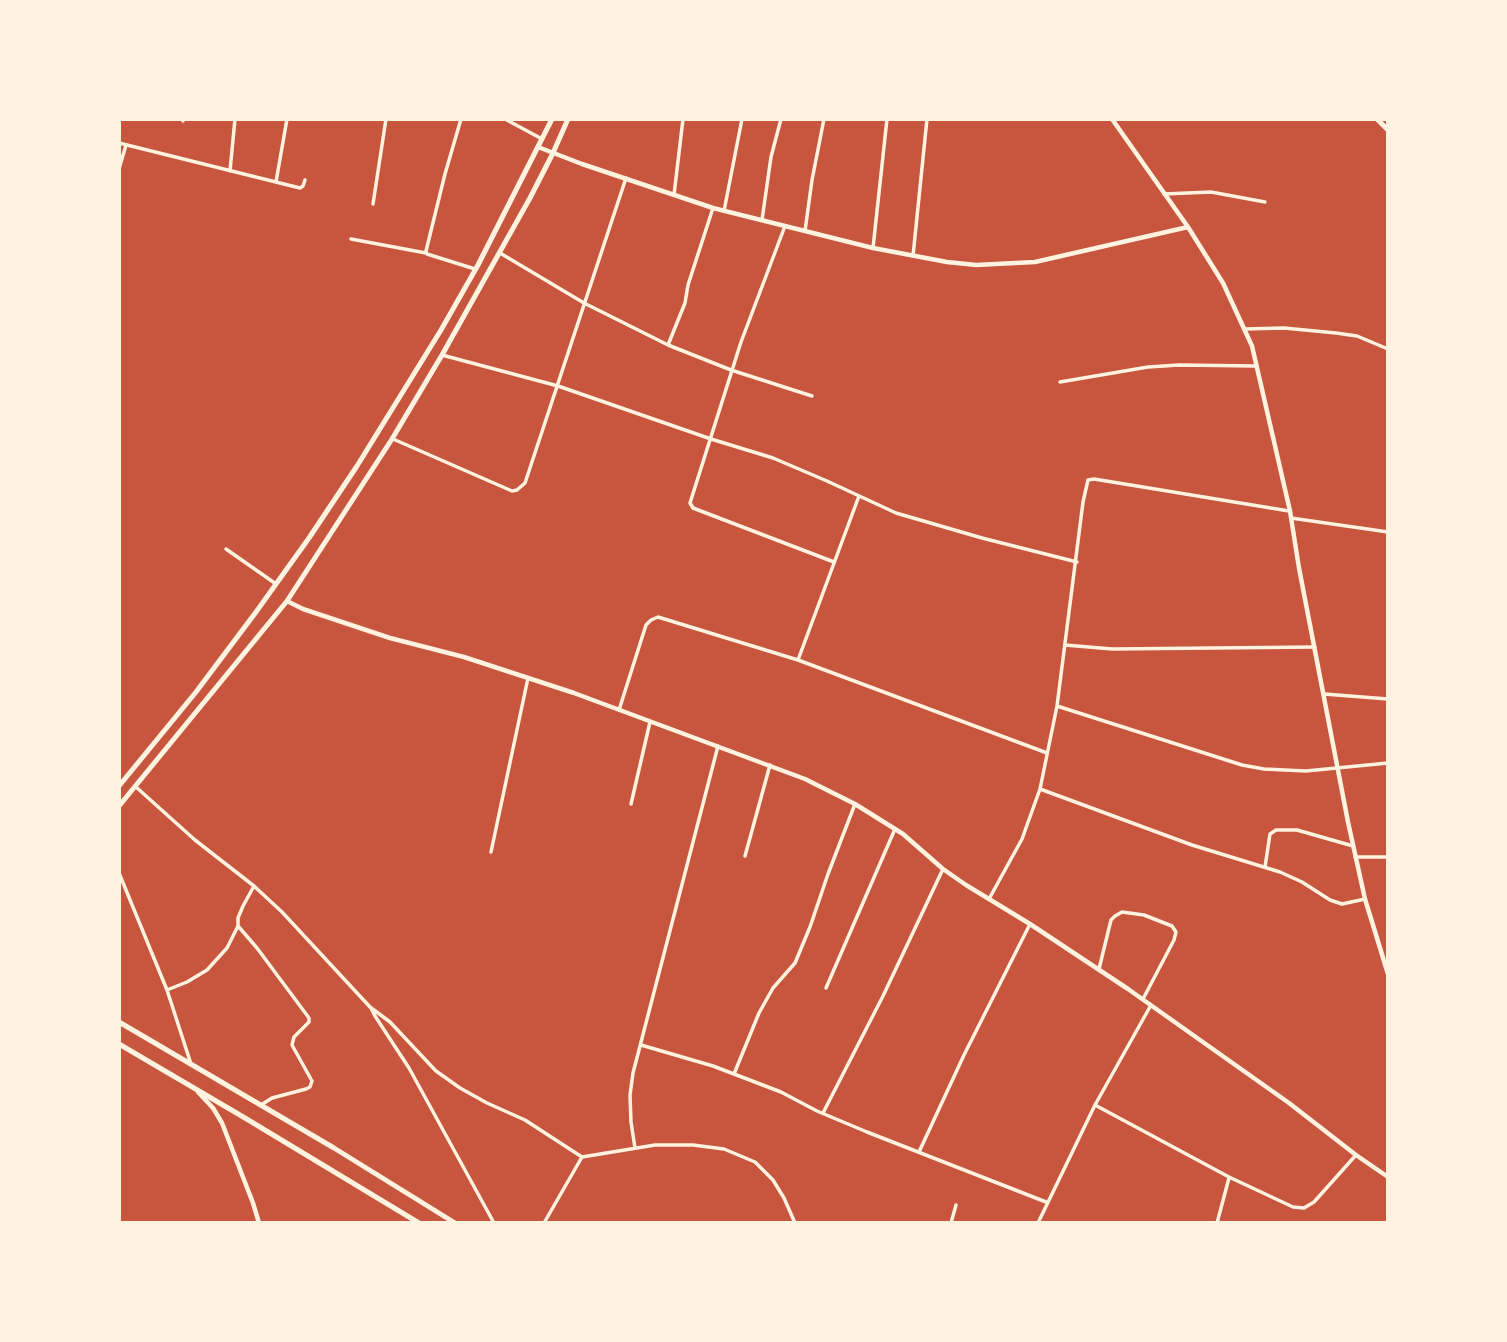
<!DOCTYPE html>
<style>
body{margin:0}
#map{position:relative;width:1507px;height:1342px;overflow:hidden;background:#c8553d;font-family:"PT Sans",sans-serif}
canvas{display:block}
.frame{position:absolute;inset:0;border:121px solid #fff3e0;pointer-events:none}
</style>
<div id="map">
<canvas width="1507" height="1342"></canvas>
<div class="frame"></div>
</div>
<script>
const context = document.querySelector('canvas').getContext('2d');
context.lineJoin = 'round';
const shape = rows => new Path2D(rows.map(r => 'M' + r).join(''));
function strokePath(path, color, width, dash) { context.strokeStyle = color; context.lineWidth = width; context.lineCap = dash ? 'butt' : 'round'; context.setLineDash(dash || []); context.stroke(path); }
const minor = shape([
 [461,119,445,174,426,251,427,254,475,269],
 [505,119,542,139],
 [183,121,183,119],
 [119,143,300,188,303,186,305,180],
 [119,169,126,145],
 [230,171,235,119],
 [276,182,287,119],
 [1164,194,1211,192,1265,202],
 [674,195,683,119],
 [373,204,386,119],
 [724,211,742,119],
 [762,220,771,157,781,119],
 [785,226,741,342,690,503,693,508,834,562],
 [805,231,812,180,824,119],
 [351,239,426,253],
 [873,248,887,119],
 [500,253,584,303,668,345,731,370,812,396],
 [913,256,927,119],
 [1245,329,1284,328,1336,333,1357,336,1388,349],
 [668,345,685,303,688,285,713,208],
 [442,355,558,386,711,439,773,458,827,481,896,513,982,538,1077,562],
 [1060,382,1148,367,1179,365,1256,366],
 [393,439,512,491,517,490,525,483,626,178],
 [1291,518,1388,532],
 [226,549,276,584],
 [1065,645,1112,649,1315,647],
 [798,660,859,496],
 [1324,694,1388,699],
 [1057,706,1242,765,1264,769,1306,771,1388,763],
 [619,710,646,625,651,620,658,617,798,660,1047,753],
 [136,787,195,840,254,886,282,912,370,1007,390,1022,436,1071,460,1088,487,1103,525,1120,582,1157],
 [1040,789,1192,845,1280,872,1302,882,1330,900,1342,904,1365,899],
 [631,804,650,722],
 [491,852,528,678],
 [745,856,770,765],
 [1355,857,1388,857],
 [1265,867,1270,834,1276,830,1297,830,1353,846],
 [119,873,167,990,191,1064],
 [254,886,243,906,238,918,238,926,257,948,309,1018,309,1022,294,1037,292,1045,312,1081,310,1087,306,1089,272,1098,261,1105],
 [989,899,1022,839,1040,789,1057,706,1083,502,1088,480,1094,479,1289,511],
 [1099,969,1111,920,1115,916,1122,912,1144,915,1172,926,1176,932,1174,940,1143,999],
 [826,988,895,829],
 [167,990,187,982,207,970,227,948,238,926],
 [371,1008,375,1016,409,1068,494,1223],
 [641,1045,713,1066,781,1092,817,1111,867,1132,1046,1202],
 [734,1074,759,1013,773,988,795,963,810,927,828,874,855,804],
 [1095,1105,1229,1177,1293,1207,1304,1208,1314,1202,1356,1155],
 [823,1113,883,996,943,869],
 [635,1148,631,1122,630,1095,633,1073,718,746],
 [919,1152,964,1055,1030,924],
 [544,1223,582,1157,655,1145,693,1145,724,1149,755,1162,773,1180,784,1198,795,1223],
 [951,1223,956,1205],
 [1038,1223,1095,1105,1151,1005],
 [1217,1223,1229,1178]
]);
const tertiary = shape([
 [1112,119,1188,227,1223,283,1252,346,1290,511,1299,568,1348,822,1365,899,1388,974],
 [538,147,582,164,713,208,873,248,947,262,976,265,1035,262,1188,227],
 [287,601,303,609,390,638,464,657,574,693,805,779,855,804,903,834,943,869,966,885,1030,924,1128,989,1289,1103,1356,1155,1388,1177],
 [198,1092,213,1108,222,1123,253,1203,259,1223]
]);
const secondary = shape([
 [1377,119,1388,130],
 [119,1022,334,1148,455,1223],
 [119,1044,245,1118,419,1223]
]);
const trunk = shape([
 [119,786,196,692,256,612,309,538,357,466,441,330,478,265,552,119],
 [119,806,287,601,392,439,442,355,530,198,553,153,568,119]
]);
strokePath(minor, '#fff3e0', 3.5);
strokePath(tertiary, '#fff3e0', 4.5);
strokePath(secondary, '#fff3e0', 5);
strokePath(trunk, '#fff3e0', 5);
</script>
